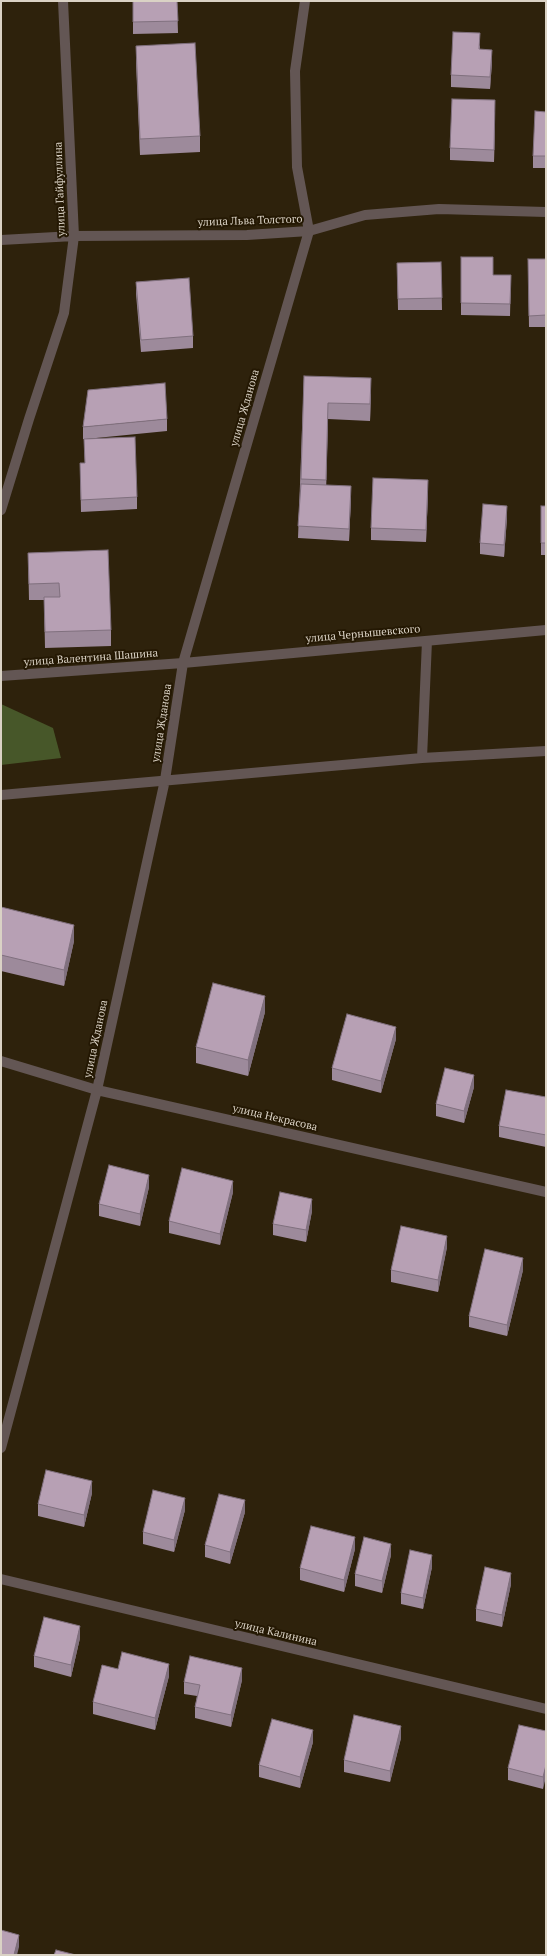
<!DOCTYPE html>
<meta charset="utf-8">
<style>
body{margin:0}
#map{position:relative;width:547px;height:1956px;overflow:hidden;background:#2e220c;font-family:"PT Serif",serif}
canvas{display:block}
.frame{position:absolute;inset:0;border:2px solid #dad2c5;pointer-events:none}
</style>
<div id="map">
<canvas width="547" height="1956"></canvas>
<div class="frame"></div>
</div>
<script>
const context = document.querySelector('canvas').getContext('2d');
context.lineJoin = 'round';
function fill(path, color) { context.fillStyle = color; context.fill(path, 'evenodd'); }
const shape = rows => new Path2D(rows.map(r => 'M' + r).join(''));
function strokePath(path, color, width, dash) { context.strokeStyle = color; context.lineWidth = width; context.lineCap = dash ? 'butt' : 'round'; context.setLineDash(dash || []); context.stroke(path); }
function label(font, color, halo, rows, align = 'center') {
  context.font = font + ' "PT Serif",serif'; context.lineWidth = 4; context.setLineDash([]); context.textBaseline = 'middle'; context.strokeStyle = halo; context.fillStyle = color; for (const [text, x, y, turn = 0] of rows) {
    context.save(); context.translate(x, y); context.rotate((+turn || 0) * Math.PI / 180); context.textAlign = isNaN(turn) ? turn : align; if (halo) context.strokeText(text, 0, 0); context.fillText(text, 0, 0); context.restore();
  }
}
const forest = shape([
 [1,704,53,728,61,758,1,765]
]);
const minor = shape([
 [1,240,74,236,247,235,309,231,365,215,439,209,546,212],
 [1,510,29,419,64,313,74,236,63,1],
 [1,676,183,663,546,630],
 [422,758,427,641],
 [1,795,422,758,546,751],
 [1,1061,97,1090,546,1192],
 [1,1448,97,1090,165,780,183,663,309,231,297,167,295,71,305,1],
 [1,1579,546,1709]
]);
const wall = shape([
 [133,1,177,1,178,33,133,34],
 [480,45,480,50,492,62,490,89,451,87,451,75],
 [136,46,200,136,200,152,140,155,136,63],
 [495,112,494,162,450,160,450,148],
 [546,112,546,168,533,168,533,156],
 [461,257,493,275,511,275,510,316,461,315],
 [528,259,546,259,546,327,529,327],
 [441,262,442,310,398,310,397,263],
 [136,282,193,336,193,348,141,352,136,294],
 [304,376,371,394,370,421,328,419,326,485,351,498,349,541,298,538],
 [167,419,167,431,86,439,137,497,137,509,81,512,80,463,85,463,84,439,83,439,83,427],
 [428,492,426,542,371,540,371,528],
 [541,506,546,506,546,555,541,555],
 [507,518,504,557,480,554,480,543],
 [28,553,111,630,111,646,45,648,44,600,29,600],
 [1,907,74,941,64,986,1,971],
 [265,1012,248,1076,196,1063,196,1047],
 [396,1039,381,1093,332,1080,332,1068],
 [474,1087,464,1123,436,1116,436,1104],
 [546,1097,546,1147,499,1137,499,1126],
 [149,1187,140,1226,99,1216,99,1204],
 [233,1192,220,1245,169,1233,169,1221],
 [312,1211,306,1242,273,1235,273,1224],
 [447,1247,438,1292,391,1282,391,1270],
 [523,1270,507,1336,469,1327,469,1316],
 [92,1493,84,1527,38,1516,38,1504],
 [185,1510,174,1552,143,1544,143,1532],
 [245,1512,230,1564,205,1557,205,1545],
 [355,1549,344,1592,300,1580,300,1568],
 [391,1555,382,1593,355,1586,355,1574],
 [432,1567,423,1609,401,1604,401,1593],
 [511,1584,502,1627,476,1621,476,1609],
 [80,1638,71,1677,34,1667,34,1656],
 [118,1669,169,1676,155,1730,93,1714,93,1702],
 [242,1680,231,1727,195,1718,195,1707,197,1696,184,1694,184,1682],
 [546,1731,543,1789,508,1780,508,1768],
 [401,1738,390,1782,344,1772,344,1760],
 [313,1742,300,1788,259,1777,259,1765]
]);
const shadedWall = shape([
 [492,50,492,62,490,89,490,77],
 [495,100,495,112,494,162,494,150],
 [371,378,371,394,370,421,370,404],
 [328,403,328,419,326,496,326,480],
 [428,480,428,492,426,542,426,530],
 [351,486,351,498,349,541,349,529],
 [507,506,507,518,504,557,504,545],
 [74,925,74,941,64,986,64,970],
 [265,996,265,1012,248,1076,248,1060],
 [396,1027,396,1039,381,1093,381,1081],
 [474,1075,474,1087,464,1123,464,1111],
 [149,1175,149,1187,140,1226,140,1214],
 [233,1181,233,1192,220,1245,220,1234],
 [312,1199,312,1211,306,1242,306,1230],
 [447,1236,447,1247,438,1292,438,1280],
 [523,1258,523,1270,507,1336,507,1325],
 [92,1481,92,1493,84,1527,84,1515],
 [185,1498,185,1510,174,1552,174,1540],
 [245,1500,245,1512,230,1564,230,1552],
 [355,1537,355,1549,344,1592,344,1580],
 [391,1544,391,1555,382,1593,382,1581],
 [432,1555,432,1567,423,1609,423,1598],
 [511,1573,511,1584,502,1627,502,1615],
 [80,1626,80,1638,71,1677,71,1665],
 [169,1664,169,1676,155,1730,155,1718],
 [242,1668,242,1680,231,1727,231,1715],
 [401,1726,401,1738,390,1782,390,1771],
 [313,1730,313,1742,300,1788,300,1777],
 [546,1765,546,1777,543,1789,543,1777],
 [19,1935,19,1947,17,1955,14,1955]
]);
const building = shape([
 [133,1,177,1,178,21,133,22,133,1],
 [453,32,480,33,479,49,492,50,490,77,451,75,453,32],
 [195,43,200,136,140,139,136,46,195,43],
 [452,99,495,100,494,150,450,148,452,99],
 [535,111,546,112,546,156,533,156,535,111],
 [461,257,493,257,493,275,511,275,510,304,461,303,461,257],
 [528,259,546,259,546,315,529,316,528,259],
 [441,262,442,298,398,299,397,263,441,262],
 [189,278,193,336,141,340,136,282,189,278],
 [304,376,371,378,370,404,328,403,326,480,301,479,304,376],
 [165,383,167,419,83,427,88,390,165,383],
 [135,437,137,497,81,500,80,463,85,463,84,439,135,437],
 [373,478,428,480,426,530,371,528,373,478],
 [301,484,351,486,349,529,298,526,301,484],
 [483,504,507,506,504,545,480,543,483,504],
 [541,506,546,506,546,543,541,543,541,506],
 [108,550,111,630,45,632,44,597,60,597,59,583,29,584,28,553,108,550],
 [1,907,74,925,64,970,1,955,1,907],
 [213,983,265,996,248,1060,196,1047,213,983],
 [347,1014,396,1027,381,1081,332,1068,347,1014],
 [445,1068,474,1075,464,1111,436,1104,445,1068],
 [506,1090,546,1097,546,1135,499,1126,506,1090],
 [109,1165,149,1175,140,1214,99,1204,109,1165],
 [182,1168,233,1181,220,1234,169,1221,182,1168],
 [280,1192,312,1199,306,1230,273,1224,280,1192],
 [401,1226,447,1236,438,1280,391,1270,401,1226],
 [485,1249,523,1258,507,1325,469,1316,485,1249],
 [46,1470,92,1481,84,1515,38,1504,46,1470],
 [153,1490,185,1498,174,1540,143,1532,153,1490],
 [219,1494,245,1500,230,1552,205,1545,219,1494],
 [311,1526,355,1537,344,1580,300,1568,311,1526],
 [364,1537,391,1544,382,1581,355,1574,364,1537],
 [410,1550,432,1555,423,1598,401,1593,410,1550],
 [485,1567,511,1573,502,1615,476,1609,485,1567],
 [44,1617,80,1626,71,1665,34,1656,44,1617],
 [122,1652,169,1664,155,1718,93,1702,102,1665,118,1669,122,1652],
 [190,1656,242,1668,231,1715,195,1707,200,1685,184,1682,190,1656],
 [354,1715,401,1726,390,1771,344,1760,354,1715],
 [272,1719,313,1730,300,1777,259,1765,272,1719],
 [519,1725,546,1731,546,1765,543,1777,508,1768,519,1725],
 [1,1930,19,1935,14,1955,1,1955,1,1930],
 [56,1950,76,1955,54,1955,56,1950]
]);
const streetNames = [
 ["улица Гайфуллина",60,189,-92],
 ["улица Льва Толстого",250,221,-2],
 ["улица Жданова",245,408,-74],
 ["улица Чернышевского",363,634,-5],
 ["улица Валентина Шашина",91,658,-4],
 ["улица Жданова",162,723,-81],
 ["улица Жданова",96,1039,-78],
 ["улица Некрасова",275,1118,13],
 ["улица Калинина",276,1633,13]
];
fill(forest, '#475729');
strokePath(minor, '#635654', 10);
fill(wall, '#9d8a9b');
fill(shadedWall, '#80707e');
fill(building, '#b7a0b4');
strokePath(building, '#80707e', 1);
label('11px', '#dad2c5', '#241803', streetNames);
</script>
